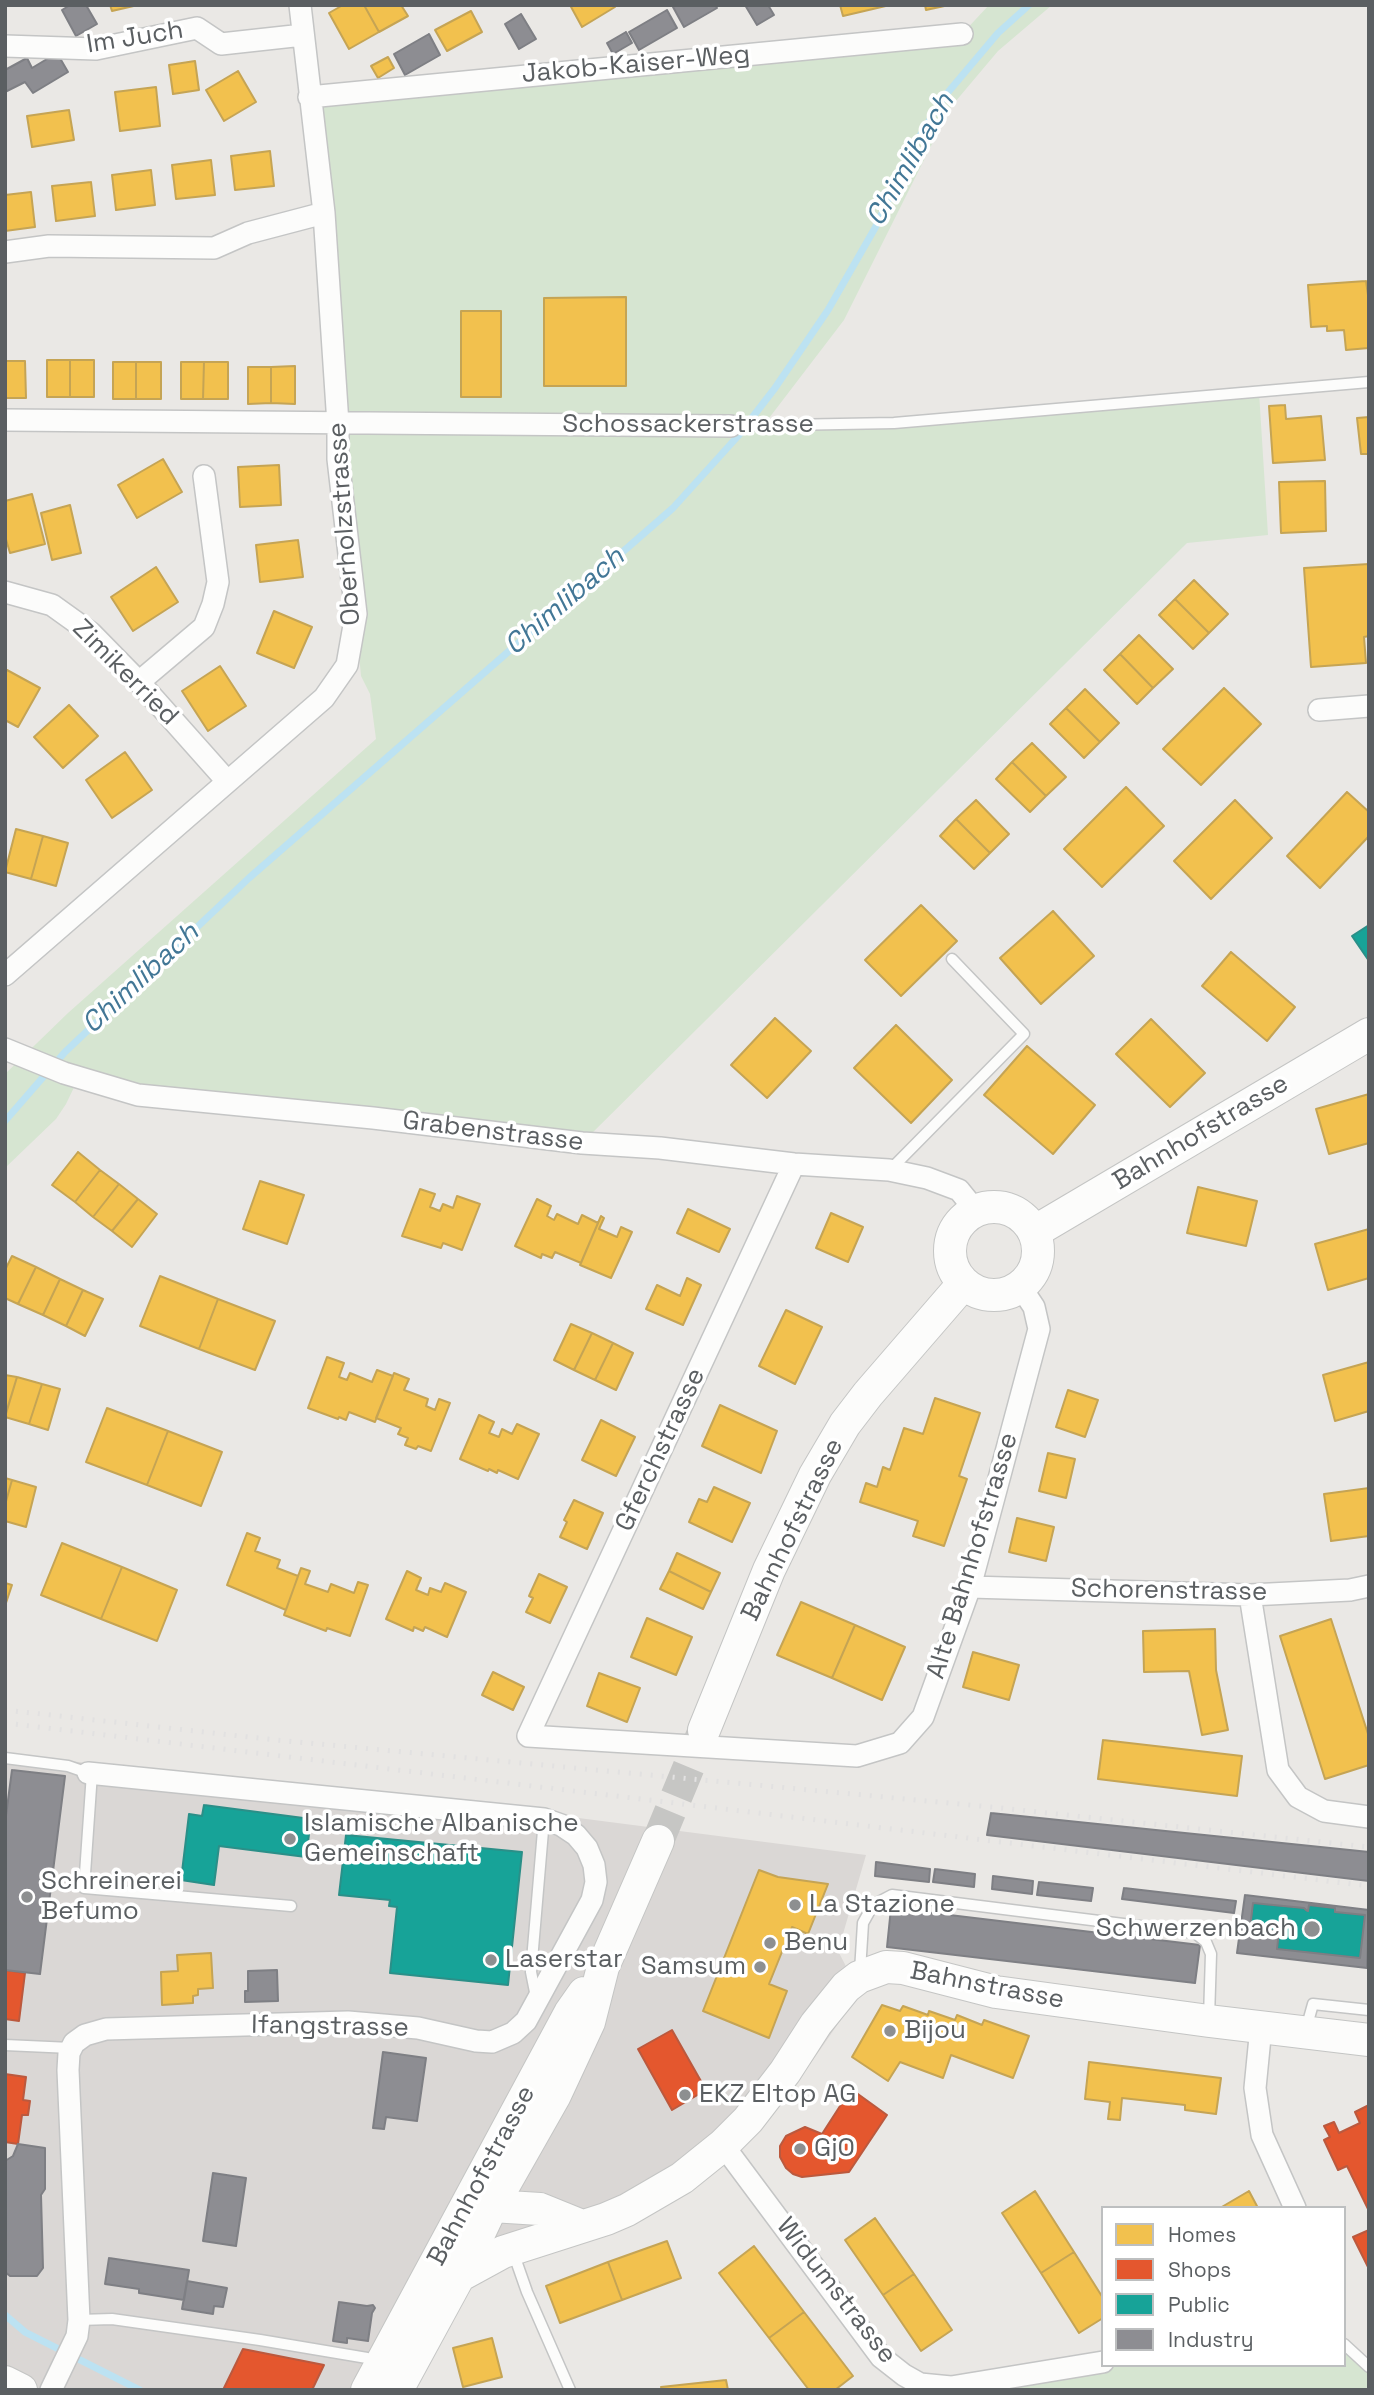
<!DOCTYPE html>
<style>
body{margin:0}
#map{position:relative;width:1374px;height:2395px;overflow:hidden;background:#eae8e5;font-family:"Space Grotesk",sans-serif}
canvas{display:block}
.frame{position:absolute;inset:0;border:7px solid #5b5f62;pointer-events:none}
.legend{position:absolute;left:1101px;top:2206px;width:245px;height:161px;box-sizing:border-box;background:#fff;border:2px solid #bdbfc0;margin:0;padding:9px 12px;list-style:none;font-size:21px;color:#5b5f62}
.legend li{display:flex;align-items:center;gap:14px;height:35px}
.legend b{width:35px;border:2px solid #bdbfc0}
</style>
<div id="map">
<canvas width="1374" height="2395"></canvas>
<div class="frame"></div>
<ul class="legend">
<li><b style="height:19px;background:#f2c14e"></b>Homes</li>
<li><b style="height:19px;background:#e4572e"></b>Shops</li>
<li><b style="height:19px;background:#17a398"></b>Public</li>
<li><b style="height:19px;background:#8d8d92"></b>Industry</li>
</ul>
</div>
<script>
const context = document.querySelector('canvas').getContext('2d');
context.lineJoin = 'round';
function fill(path, color) { context.fillStyle = color; context.fill(path, 'evenodd'); }
const shape = rows => new Path2D(rows.map(r => 'M' + r).join(''));
function strokePath(path, color, width, dash) { context.strokeStyle = color; context.lineWidth = width; context.lineCap = dash ? 'butt' : 'round'; context.setLineDash(dash || []); context.stroke(path); }
function label(font, color, halo, rows, align = 'center') {
  context.font = font + ' "Space Grotesk",sans-serif'; context.lineWidth = 7; context.setLineDash([]); context.textBaseline = 'middle'; context.strokeStyle = halo; context.fillStyle = color; for (const [text, x, y, turn = 0] of rows) {
    context.save(); context.translate(x, y); context.rotate((+turn || 0) * Math.PI / 180); context.textAlign = isNaN(turn) ? turn : align; if (halo) context.strokeText(text, 0, 0); context.fillText(text, 0, 0); context.restore();
  }
}
const industrial = shape([
 [5,1754,493,1807,866,1855,838,1951,861,1995,851,2005,813,2060,759,2125,535,2253,472,2279,408,2390,21,2390,5,2382]
]);
const green = shape([
 [989,5,1052,5,998,51,950,108,844,320,763,426,894,423,1259,392,1268,535,1187,543,582,1143,79,1077,66,1104,56,1119,5,1168,5,1074,68,1013,376,739,370,694,361,676,309,97,962,34],
 [1344,2344,1369,2367,1369,2390,943,2390,1103,2365,1344,2365]
]);
const homes = shape([
 [110,5,138,5,112,11,110,5],
 [343,5,364,5,379,32,349,49,329,13,343,5],
 [364,5,401,5,408,16,379,32,364,5],
 [570,5,614,5,615,7,582,27,570,5],
 [840,5,890,5,843,16,840,5],
 [925,5,949,5,926,10,925,5],
 [471,11,482,32,447,51,435,30,471,11],
 [388,57,394,68,378,78,371,66,388,57],
 [195,61,199,90,173,94,169,65,195,61],
 [238,71,256,102,224,121,206,90,238,71],
 [156,87,160,126,120,131,115,92,156,87],
 [69,110,74,140,32,147,27,116,69,110],
 [270,151,274,186,235,190,231,156,270,151],
 [211,160,215,195,176,199,172,165,211,160],
 [151,170,155,205,116,210,112,175,151,170],
 [91,182,95,216,56,221,52,186,91,182],
 [31,192,35,227,5,231,5,195,31,192],
 [1366,281,1369,302,1369,348,1346,350,1344,330,1327,331,1327,326,1311,327,1308,285,1366,281],
 [626,297,626,386,544,386,544,298,626,297],
 [461,311,501,311,501,397,461,397,461,311],
 [47,360,70,360,70,397,47,397,47,360],
 [70,360,94,360,94,397,70,397,70,360],
 [5,361,25,361,26,398,5,398,5,361],
 [113,362,136,362,136,399,113,399,113,362],
 [136,362,161,362,161,399,136,399,136,362],
 [181,362,204,362,203,399,181,399,181,362],
 [204,362,228,362,228,399,203,399,204,362],
 [295,366,295,404,271,403,271,367,295,366],
 [248,367,271,367,271,403,248,404,248,367],
 [1285,405,1286,419,1321,416,1325,460,1273,463,1269,406,1285,405],
 [1369,417,1369,454,1361,454,1357,418,1369,417],
 [163,459,182,492,137,518,118,485,163,459],
 [279,465,281,505,240,507,238,467,279,465],
 [1325,481,1326,531,1281,533,1279,482,1325,481],
 [32,494,45,544,10,553,5,536,5,501,32,494],
 [70,505,81,553,52,560,41,513,70,505],
 [298,540,303,577,260,582,256,545,298,540],
 [1369,564,1369,636,1364,637,1366,663,1311,667,1304,568,1369,564],
 [156,567,178,602,133,631,111,597,156,567],
 [1194,580,1228,614,1209,633,1175,599,1194,580],
 [1175,599,1209,633,1193,649,1159,615,1175,599],
 [274,611,312,627,294,668,257,653,274,611],
 [1139,635,1173,669,1153,688,1120,654,1139,635],
 [1120,654,1153,688,1137,704,1104,670,1120,654],
 [220,666,246,706,208,731,182,691,220,666],
 [7,670,40,688,18,727,5,720,5,673,7,670],
 [1224,688,1261,724,1201,785,1163,749,1224,688],
 [1085,689,1119,723,1100,742,1066,708,1085,689],
 [69,705,98,736,63,768,34,737,69,705],
 [1066,708,1100,742,1084,758,1050,724,1066,708],
 [1032,743,1066,777,1046,796,1012,762,1032,743],
 [125,752,152,790,112,818,86,780,125,752],
 [1012,762,1046,796,1030,812,996,779,1012,762],
 [1126,787,1164,826,1102,887,1064,849,1126,787],
 [1347,792,1369,812,1369,836,1320,888,1287,856,1347,792],
 [976,800,1009,834,990,853,956,819,976,800],
 [1235,800,1272,838,1211,899,1174,861,1235,800],
 [956,819,990,853,974,869,940,836,956,819],
 [16,829,43,836,31,879,5,872,16,829],
 [43,836,68,843,56,886,31,879,43,836],
 [921,905,957,941,901,996,865,960,921,905],
 [1053,911,1094,956,1041,1004,1000,958,1053,911],
 [1231,952,1295,1007,1267,1041,1202,986,1231,952],
 [775,1018,811,1051,767,1098,731,1065,775,1018],
 [1151,1019,1205,1073,1170,1107,1116,1054,1151,1019],
 [896,1025,952,1080,911,1123,854,1068,896,1025],
 [1027,1046,1095,1105,1053,1154,984,1095,1027,1046],
 [1369,1094,1369,1143,1329,1154,1316,1109,1369,1094],
 [78,1152,100,1170,75,1202,52,1185,78,1152],
 [100,1170,119,1184,93,1217,75,1202,100,1170],
 [260,1181,304,1195,287,1244,243,1229,260,1181],
 [119,1184,138,1199,112,1231,93,1217,119,1184],
 [1198,1187,1257,1201,1246,1246,1187,1233,1198,1187],
 [420,1189,435,1194,430,1207,440,1211,443,1204,453,1208,457,1196,480,1204,462,1250,443,1243,441,1248,402,1236,420,1189],
 [138,1199,157,1214,132,1247,112,1231,138,1199],
 [537,1199,551,1206,547,1216,554,1220,557,1214,578,1224,582,1215,598,1223,581,1263,555,1252,552,1258,542,1254,541,1258,515,1246,537,1199],
 [688,1209,730,1229,719,1252,677,1233,688,1209],
 [831,1213,863,1227,848,1262,816,1248,831,1213],
 [601,1216,604,1218,599,1229,617,1237,621,1227,632,1232,611,1278,580,1265,601,1216],
 [1369,1229,1369,1278,1328,1290,1315,1244,1369,1229],
 [12,1256,36,1267,18,1304,5,1298,5,1270,12,1256],
 [36,1267,60,1279,43,1315,18,1304,36,1267],
 [160,1276,218,1299,199,1349,140,1326,160,1276],
 [687,1278,701,1285,683,1325,646,1309,657,1285,680,1296,687,1278],
 [60,1279,83,1290,66,1326,43,1315,60,1279],
 [83,1290,103,1299,85,1336,66,1326,83,1290],
 [218,1299,275,1321,255,1370,199,1349,218,1299],
 [786,1310,822,1327,795,1384,759,1366,786,1310],
 [571,1324,592,1333,574,1370,554,1360,571,1324],
 [592,1333,613,1343,595,1380,574,1370,592,1333],
 [613,1343,633,1353,616,1390,595,1380,613,1343],
 [327,1357,344,1363,339,1377,347,1380,350,1373,372,1382,377,1370,393,1376,375,1422,349,1412,346,1420,339,1417,338,1419,308,1408,327,1357],
 [1369,1362,1369,1411,1335,1421,1323,1375,1369,1362],
 [394,1373,409,1379,404,1390,428,1399,426,1406,435,1410,439,1399,450,1403,431,1451,418,1446,416,1449,405,1445,408,1438,398,1434,401,1428,376,1418,394,1373],
 [5,1375,17,1377,5,1416,5,1375],
 [17,1377,42,1384,29,1424,5,1417,17,1377],
 [42,1384,60,1389,48,1430,29,1424,42,1384],
 [1068,1390,1098,1400,1085,1437,1056,1427,1068,1390],
 [935,1398,980,1413,959,1476,967,1479,944,1546,913,1536,918,1521,860,1502,866,1483,877,1487,883,1467,890,1470,904,1428,923,1434,935,1398],
 [720,1405,777,1431,761,1473,702,1446,720,1405],
 [107,1408,168,1431,147,1485,86,1462,107,1408],
 [479,1415,494,1422,489,1433,499,1437,502,1429,512,1434,517,1424,539,1434,518,1479,498,1470,497,1473,489,1469,488,1471,460,1459,479,1415],
 [601,1420,635,1437,616,1476,582,1460,601,1420],
 [168,1431,222,1452,201,1506,147,1485,168,1431],
 [1048,1453,1075,1459,1066,1498,1039,1491,1048,1453],
 [5,1478,12,1480,5,1505,5,1478],
 [12,1480,36,1487,26,1527,5,1521,5,1505,12,1480],
 [714,1487,750,1503,732,1542,689,1522,699,1499,707,1502,714,1487],
 [1369,1488,1369,1536,1331,1541,1324,1494,1369,1488],
 [574,1500,603,1513,587,1549,560,1537,567,1522,564,1520,574,1500],
 [1017,1518,1054,1527,1046,1561,1009,1552,1017,1518],
 [247,1533,260,1538,255,1551,280,1560,277,1568,298,1576,286,1610,227,1585,247,1533],
 [62,1543,122,1567,101,1619,41,1595,62,1543],
 [677,1553,720,1573,711,1592,669,1571,677,1553],
 [122,1567,177,1590,157,1641,101,1619,122,1567],
 [301,1568,310,1571,305,1584,328,1592,331,1584,354,1593,358,1582,368,1585,350,1636,327,1628,326,1631,284,1615,301,1568],
 [407,1571,421,1578,416,1590,428,1595,430,1588,441,1592,445,1583,466,1592,447,1637,425,1627,423,1631,414,1627,413,1631,386,1619,407,1571],
 [669,1571,711,1592,703,1609,660,1589,669,1571],
 [539,1574,567,1587,550,1623,526,1612,533,1598,529,1596,539,1574],
 [5,1583,12,1585,5,1606,5,1583],
 [801,1602,855,1625,832,1678,777,1655,801,1602],
 [647,1618,692,1637,676,1675,631,1657,647,1618],
 [1331,1619,1369,1737,1369,1765,1325,1779,1280,1636,1331,1619],
 [855,1625,905,1647,882,1700,832,1678,855,1625],
 [1215,1629,1216,1670,1228,1730,1202,1735,1189,1671,1144,1672,1143,1631,1215,1629],
 [973,1652,1019,1665,1009,1700,963,1687,973,1652],
 [493,1672,524,1687,513,1710,482,1695,493,1672],
 [599,1673,640,1688,627,1722,587,1706,599,1673],
 [1103,1740,1242,1756,1237,1796,1098,1779,1103,1740],
 [759,1870,778,1877,828,1884,808,1934,792,1927,769,1984,787,1991,769,2038,703,2011,759,1870],
 [211,1953,213,1988,198,1989,198,1995,193,1996,193,2003,162,2005,161,1972,178,1971,177,1955,211,1953],
 [882,2005,900,2011,903,2006,928,2015,929,2011,955,2020,957,2015,982,2025,984,2020,1029,2036,1013,2078,951,2055,943,2078,900,2062,888,2081,852,2057,882,2005],
 [1089,2062,1221,2078,1216,2114,1185,2110,1185,2105,1122,2098,1120,2120,1108,2119,1110,2102,1085,2099,1089,2062],
 [1035,2191,1074,2252,1041,2273,1002,2213,1035,2191],
 [1249,2191,1258,2208,1220,2208,1249,2191],
 [875,2218,914,2274,883,2295,845,2240,875,2218],
 [667,2241,681,2278,622,2300,608,2262,667,2241],
 [754,2246,804,2312,769,2338,719,2273,754,2246],
 [1074,2252,1103,2298,1103,2318,1079,2333,1041,2273,1074,2252],
 [608,2262,622,2300,560,2323,546,2286,608,2262],
 [914,2274,952,2330,921,2351,883,2295,914,2274],
 [804,2312,853,2376,835,2390,809,2390,769,2338,804,2312],
 [492,2338,502,2377,463,2387,453,2348,492,2338],
 [726,2380,728,2390,662,2390,661,2387,726,2380]
]);
const shops = shape([
 [5,1970,25,1973,19,2021,5,2019,5,1970],
 [672,2030,706,2090,672,2110,638,2049,672,2030],
 [5,2074,26,2077,23,2100,30,2101,28,2115,22,2115,18,2144,5,2142,5,2074],
 [851,2089,887,2115,849,2172,802,2177,793,2174,786,2168,780,2157,780,2146,786,2136,805,2127,822,2134,851,2089],
 [1369,2105,1369,2211,1347,2166,1338,2170,1324,2140,1330,2137,1324,2126,1334,2122,1339,2133,1360,2123,1355,2112,1369,2105],
 [1369,2230,1369,2269,1353,2237,1369,2230],
 [243,2349,324,2365,312,2390,223,2390,243,2349]
]);
const public = shape([
 [1369,925,1369,961,1352,936,1369,925],
 [204,1805,311,1819,306,1857,219,1846,214,1885,181,1880,189,1814,202,1816,204,1805],
 [346,1835,522,1852,508,1985,390,1973,397,1907,389,1906,390,1900,339,1895,346,1835],
 [1253,1903,1304,1908,1306,1910,1308,1911,1309,1905,1335,1908,1335,1912,1365,1915,1360,1958,1277,1949,1279,1931,1250,1928,1253,1903]
]);
const industry = shape([
 [70,5,86,5,97,24,76,36,62,10,70,5],
 [676,5,715,5,717,8,684,27,673,7,676,5],
 [745,5,768,5,774,15,757,25,745,5],
 [667,10,677,28,639,50,629,32,667,10],
 [521,14,536,39,519,49,505,24,521,14],
 [626,32,632,43,613,54,607,43,626,32],
 [429,34,440,55,405,75,394,54,429,34],
 [57,53,68,72,33,93,25,82,5,92,5,70,27,58,32,68,57,53],
 [12,1770,65,1776,40,1974,5,1970,5,1823,12,1770],
 [991,1813,1369,1852,1369,1881,987,1835,991,1813],
 [876,1862,930,1869,929,1882,875,1876,876,1862],
 [935,1869,975,1874,974,1887,933,1882,935,1869],
 [993,1876,1033,1881,1032,1894,992,1889,993,1876],
 [1039,1882,1093,1888,1091,1901,1037,1895,1039,1882],
 [1124,1888,1236,1901,1234,1913,1122,1899,1124,1888],
 [1245,1895,1369,1910,1367,1968,1237,1953,1245,1895],
 [1253,1903,1304,1908,1306,1910,1308,1911,1309,1905,1335,1908,1335,1912,1365,1915,1360,1958,1277,1949,1279,1931,1250,1928,1253,1903],
 [891,1908,1200,1945,1195,1983,887,1947,891,1908],
 [277,1970,278,2001,245,2002,245,1991,248,1991,248,1971,277,1970],
 [383,2052,426,2058,417,2121,386,2117,384,2129,373,2128,383,2052],
 [18,2144,45,2148,45,2189,41,2195,43,2268,37,2276,10,2276,5,2272,5,2161,13,2156,18,2144],
 [213,2173,246,2178,236,2246,203,2241,213,2173],
 [109,2258,189,2270,184,2300,139,2293,139,2289,105,2284,109,2258],
 [187,2281,227,2288,223,2307,214,2306,213,2314,182,2309,187,2281],
 [339,2302,367,2306,373,2305,375,2308,372,2313,368,2341,347,2338,347,2343,333,2341,339,2302]
]);
const stream = shape([
 [5,1121,65,1052,249,878,673,508,738,436,775,388,828,310,875,228,916,142,944,97,998,33,1029,5],
 [5,2315,25,2332,140,2390]
]);
const secondaryTunnel = shape([
 [658,1841,704,1730]
]);
const lane = shape([
 [731,426,894,423,1369,382],
 [890,1170,1024,1034,952,959],
 [5,1758,68,1766,88,1773],
 [92,1773,84,1888,291,1906],
 [860,1971,863,1923,873,1905,892,1895,1195,1933,1206,1942,1211,1954,1209,2018],
 [536,1997,531,1972,544,1819],
 [1306,2029,1313,2004,1369,2010],
 [5,2045,71,2048],
 [513,2252,527,2292,570,2390],
 [79,2320,112,2319,260,2340,367,2358],
 [1344,2344,1369,2367]
]);
const street = shape([
 [5,46,96,49,197,28,221,44,303,35],
 [309,97,962,34],
 [5,252,49,246,214,248,248,233,324,213],
 [5,420,731,426],
 [5,592,52,605,91,633,139,682,227,781],
 [139,682,204,627,213,604,218,582,204,476],
 [1319,710,1369,706],
 [5,975,324,698,347,665,356,614,338,459,338,424,324,213,300,5],
 [5,1049,64,1073,138,1095,373,1118,582,1143,660,1148,794,1164,889,1170,927,1178,959,1190,976,1211],
 [794,1164,528,1736,857,1756,900,1743,923,1717,970,1587,1039,1329,1034,1307,1020,1286],
 [970,1587,1250,1595,1350,1590,1369,1586],
 [1250,1595,1278,1770,1298,1797,1324,1811,1369,1817],
 [1261,2027,1255,2088,1262,2135,1295,2208],
 [723,2145,881,2357,904,2375,920,2384,951,2387,1103,2362],
 [51,2390,77,2336,79,2320,68,2070,69,2053,74,2043,85,2035,106,2029,348,2022,418,2028,476,2041,492,2042,513,2033,526,2021,592,1900,596,1882,594,1865,587,1848,576,1835,561,1825,544,1819,88,1773]
]);
const secondary = shape([
 '950 1251a44 44 0 1 1 88 0a44 44 0 1 1-88 0Z',
 [1034,1232,1369,1034],
 [704,1730,769,1570,815,1475,845,1424,868,1394,964,1283],
 [474,2209,492,2206,540,2209,582,2226],
 [459,2276,503,2252,606,2219,627,2210,682,2178,723,2145,748,2120,785,2072,816,2024,846,1987,859,1977,886,1967,903,1968,996,1992,1209,2021,1369,2040],
 [5,2382,21,2390],
 [367,2390,570,2013,584,1993],
 [397,2390,459,2276,492,2206,555,2095,589,2022,603,1967,658,1841]
]);
const rail = shape([
 [5,1710,276,1740,991,1807,1369,1847],
 [5,1723,1369,1886]
]);
const markers = [
 [290,1839,7,"#8d8f90"],
 [27,1897,7,"#8d8f90"],
 [795,1905,7,"#8d8f90"],
 [1312,1929,9,"#8d8f90"],
 [770,1943,7,"#8d8f90"],
 [491,1960,7,"#8d8f90"],
 [760,1967,7,"#8d8f90"],
 [890,2031,7,"#8d8f90"],
 [685,2095,7,"#8d8f90"],
 [800,2149,7,"#8d8f90"]
];
const streetNames = [
 ["Im Juch",135,38,-9],
 ["Jakob-Kaiser-Weg",636,65,-5],
 ["Schossackerstrasse",688,425],
 ["Oberholzstrasse",345,524,-94],
 ["Zimikerried",125,673,45],
 ["Grabenstrasse",493,1132,7],
 ["Bahnhofstrasse",1201,1133,-31],
 ["Gferchstrasse",661,1450,-65],
 ["Bahnhofstrasse",793,1530,-64],
 ["Alte Bahnhofstrasse",973,1556,-73],
 ["Schorenstrasse",1169,1591,1],
 ["Bahnstrasse",987,1986,11],
 ["Ifangstrasse",330,2027,1],
 ["Bahnhofstrasse",482,2176,-62],
 ["Widumstrasse",836,2291,52]
];
const poiNames = [
 ["Islamische Albanische",304,1824],
 ["Gemeinschaft",304,1854],
 ["Schreinerei",41,1882],
 ["Befumo",41,1912],
 ["La Stazione",809,1905],
 ["Schwerzenbach",1296,1929,"right"],
 ["Benu",784,1943],
 ["Laserstar",505,1960],
 ["Samsum",746,1967,"right"],
 ["Bijou",904,2031],
 ["EKZ Eltop AG",699,2095],
 ["GjO",814,2149]
];
const waterNames = [
 ["Chimlibach",911,160,-60],
 ["Chimlibach",565,602,-41],
 ["Chimlibach",141,979,-43]
];
fill(industrial, '#dad7d5');
fill(green, '#d6e5d1');
fill(homes, '#f2c14e');
strokePath(homes, '#c5a454', 2);
fill(shops, '#e4572e');
strokePath(shops, '#bb593e', 2);
fill(public, '#17a398');
strokePath(public, '#2b8f88', 2);
fill(industry, '#8d8d92');
strokePath(industry, '#7e7f84', 2);
strokePath(stream, '#bce2f2', 7);
strokePath(secondaryTunnel, '#c6c6c4', 32, [32, 16]);
strokePath(lane, '#c4c5c5', 13);
strokePath(street, '#c4c5c5', 24);
strokePath(secondary, '#c4c5c4', 34);
strokePath(lane, '#fcfcfb', 10);
strokePath(street, '#fcfcfb', 21);
strokePath(secondary, '#fcfcfb', 32);
strokePath(rail, '#e2e1e1', 5, [2, 9]);
for (const [x, y, r, color] of markers) { const dot = new Path2D(); dot.arc(x, y, r, 0, 2 * Math.PI); context.fillStyle = color; context.fill(dot); strokePath(dot, '#fff', 2.5); }
label('26px', '#5b5f62', '#fff', streetNames);
label('26px', '#5b5f62', '#fff', poiNames, 'left');
label('italic 28px', '#427796', '#fff', waterNames);
</script>
